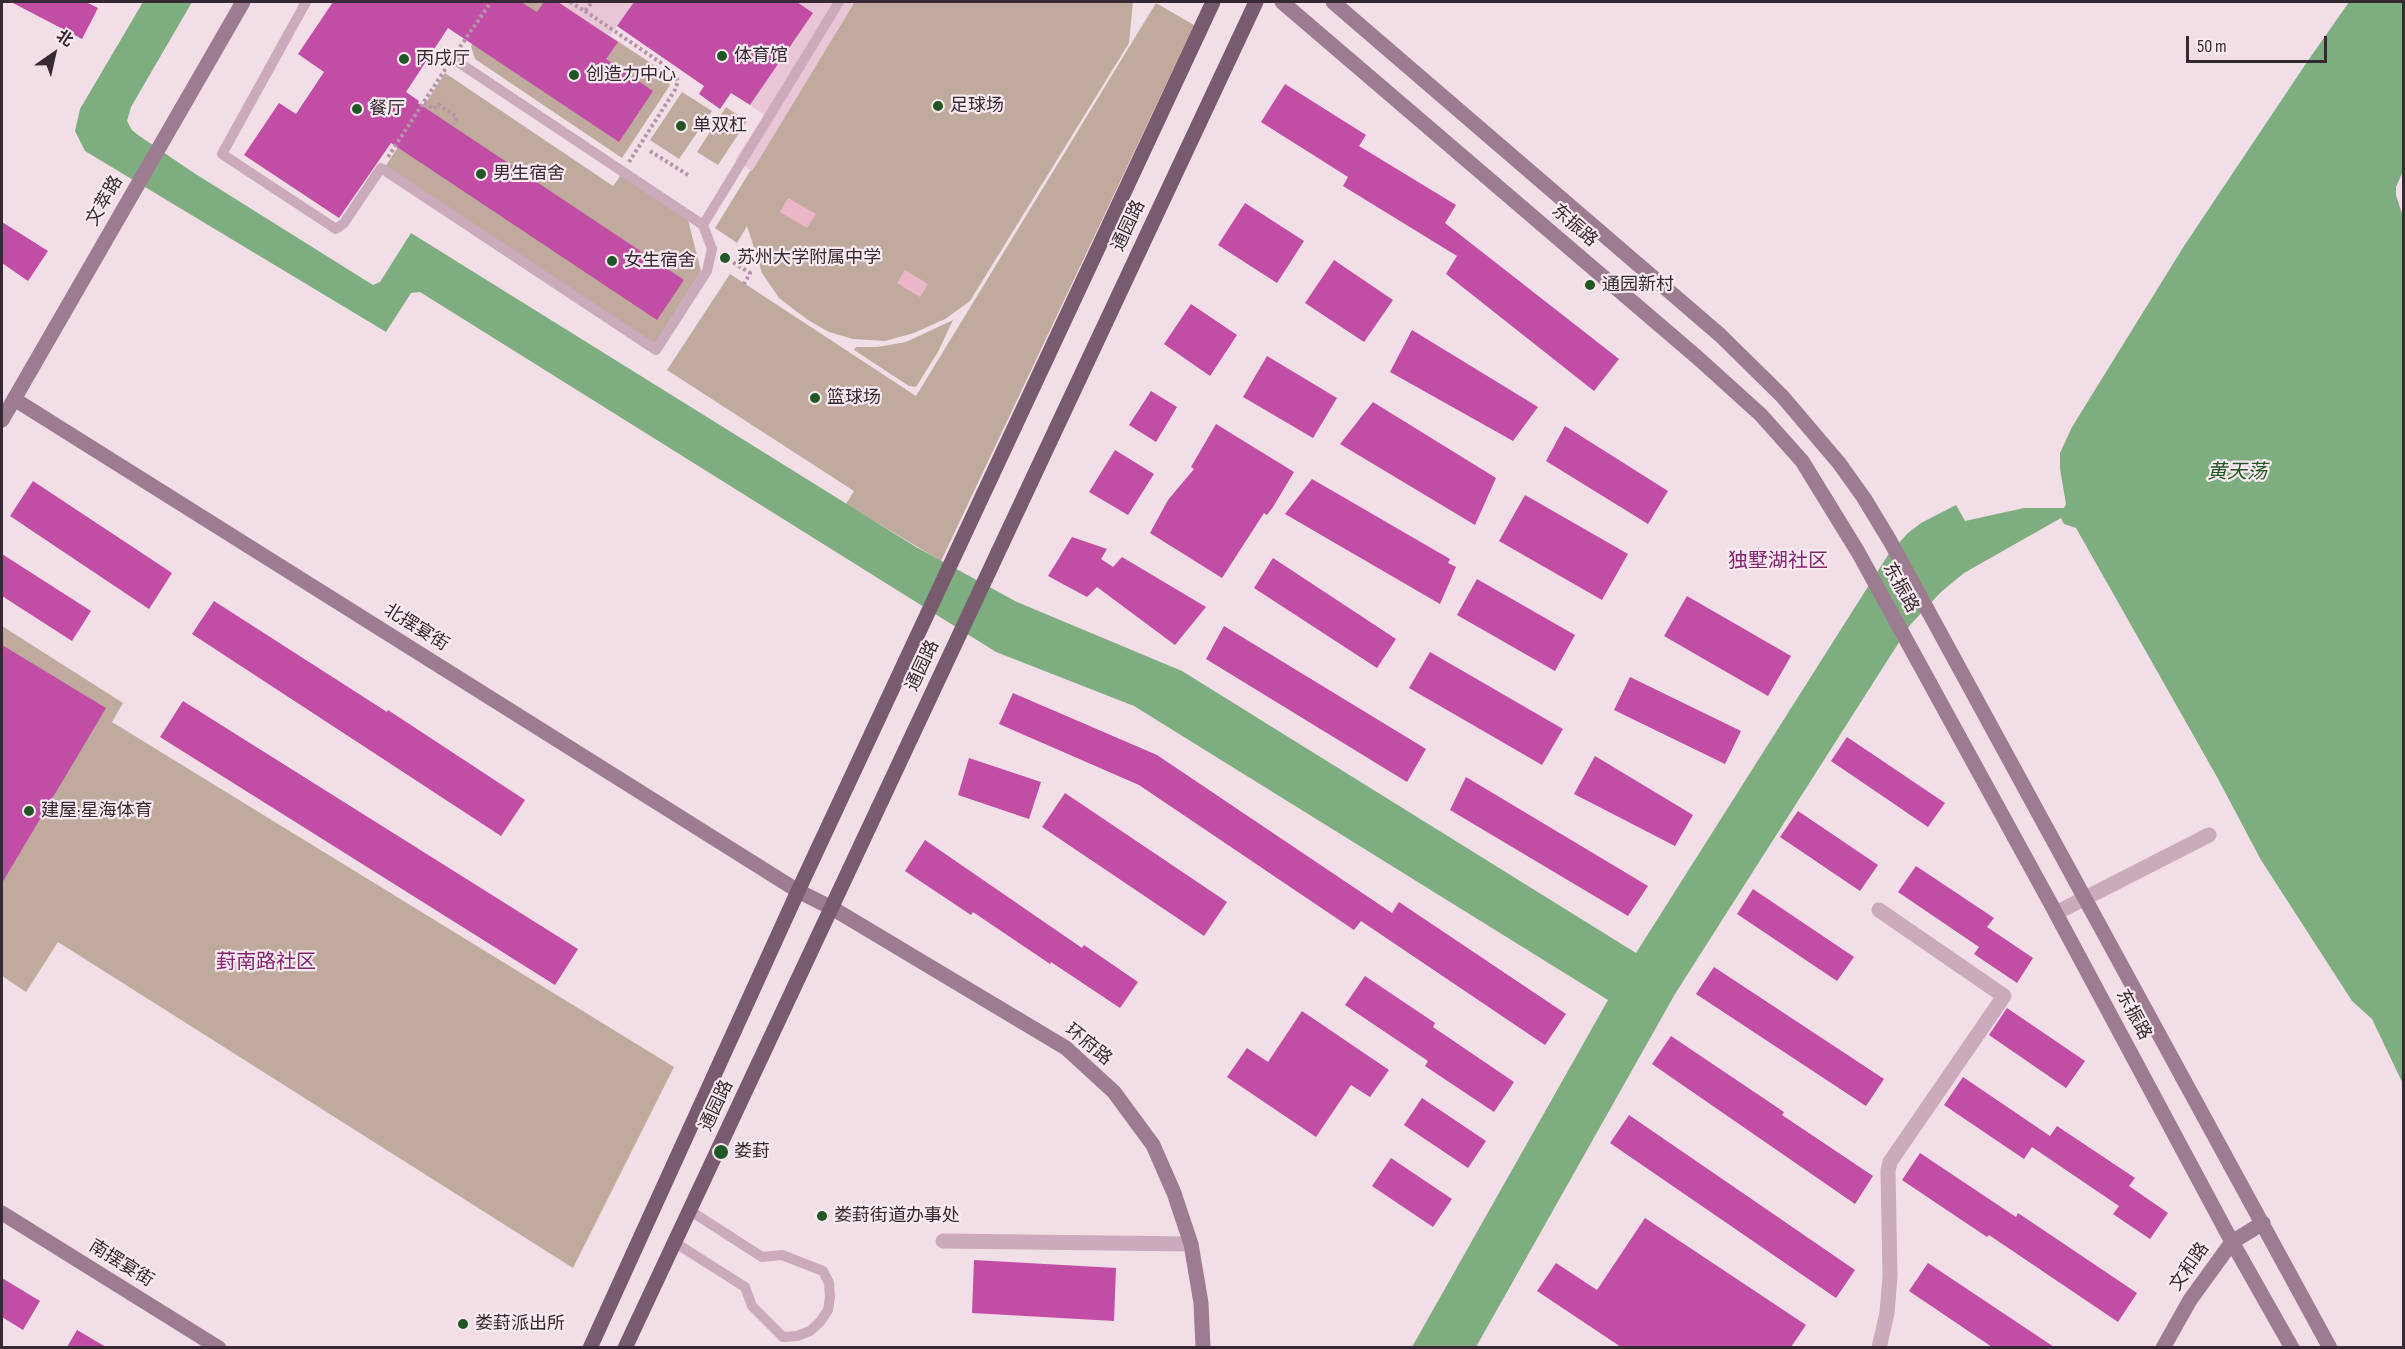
<!DOCTYPE html>
<meta charset="utf-8">
<style>
body{margin:0}
#map{position:relative;width:2405px;height:1349px;overflow:hidden;background:#f2dee7;font-family:"Sofia Sans Condensed","Noto Sans SC",sans-serif}
canvas{display:block}
.frame{position:absolute;inset:0;border:3px solid #372933;pointer-events:none}
.north{position:absolute;left:24px;top:24px;width:60px;height:60px;-webkit-text-stroke:4px #f9eaf1;paint-order:stroke;rotate:34deg;font-size:16px;font-weight:700;line-height:24px;text-align:center;color:#372933}
.north::after{content:'';display:block;margin:auto;width:21px;height:27px;background:#372933;clip-path:polygon(50% 0,100% 100%,50% 72%,0 100%)}
.scale{position:absolute;left:2186px;top:36px;width:141px;height:27px;box-sizing:border-box;border:3px solid #372933;border-top:0;padding-left:8px;font-size:18px;line-height:21px;white-space:nowrap;color:#372933;-webkit-text-stroke:4px #f9eaf1;paint-order:stroke}
</style>
<div id="map">
<canvas width="2405" height="1349"></canvas>
<div class="frame"></div>
<div class="north">北</div>
<div class="scale">50 m</div>
</div>
<script>
const context = document.querySelector('canvas').getContext('2d');
context.lineJoin = 'round';
function fill(path, color) { context.fillStyle = color; context.fill(path, 'evenodd'); }
const shape = rows => new Path2D(rows.map(r => 'M' + r).join(''));
function strokePath(path, color, width, dash) { context.strokeStyle = color; context.lineWidth = width; context.lineCap = dash ? 'butt' : 'round'; context.setLineDash(dash || []); context.stroke(path); }
function label(font, color, halo, rows, align = 'center') {
  context.font = font + ' "Sofia Sans Condensed","Noto Sans SC",sans-serif'; context.lineWidth = 4.5; context.setLineDash([]); context.textBaseline = 'middle'; context.strokeStyle = halo; context.fillStyle = color; for (const [text, x, y, turn = 0] of rows) {
    context.save(); context.translate(x, y); context.rotate((+turn || 0) * Math.PI / 180); context.textAlign = isNaN(turn) ? turn : align; if (halo) context.strokeText(text, 0, 0); context.fillText(text, 0, 0); context.restore();
  }
}
const green = shape([
 [501,2,558,2,663,71,670,85,622,158,475,59,471,46],
 [854,2,1133,2,1129,43,970,301,945,319,914,333,885,341,853,339,829,332,808,320,779,298,762,273,747,226,737,243,715,228],
 [1156,3,1194,25,941,561,846,504,854,491,667,370,730,274,916,396],
 [445,73,613,186,621,175,688,220,701,271,654,345,385,167],
 [682,92,712,111,679,159,650,140],
 [726,107,747,121,718,165,697,152],
 [953,320,938,352,916,387,909,386,854,350,856,347,877,347,906,342],
 [2,626,123,703,112,722,674,1067,573,1268,58,942,26,992,2,976]
]);
const sand = shape([
 [788,198,816,214,807,228,780,212],
 [905,270,928,284,920,297,897,283]
]);
const plaza = shape([
 [561,2,634,2,609,37,560,3],
 [797,2,848,2,853,5,752,171,735,160,764,115,750,105,813,13]
]);
const water = shape([
 [143,2,192,2,131,107,127,121,132,130,138,135,194,173,373,285,380,282,411,233,916,547,1017,602,1182,671,1636,953,1888,555,1908,533,1921,523,1956,505,1965,521,2024,508,2064,508,2066,504,2060,469,2060,453,2072,427,2184,246,2307,62,2349,2,2403,2,2404,169,2396,187,2396,195,2404,220,2403,1084,2372,1019,2352,1001,2261,860,2217,777,2076,528,2064,524,2061,518,1964,573,1941,592,1910,625,1675,994,1476,1347,1412,1347,1608,1000,1134,706,996,652,420,292,411,293,386,332,85,151,75,131,80,109]
]);
const building = shape([
 [11,2,86,2,98,8,82,39],
 [333,2,521,2,537,12,544,2,558,2,618,42,606,59,653,91,619,142,448,28,406,92,419,101,418,103,684,280,657,320,391,143,339,218,244,155,279,103,296,114,324,72,298,54],
 [634,2,797,2,813,13,750,105,731,93,720,109,699,94,704,86,617,26],
 [1285,84,1366,135,1359,146,1456,205,1445,223,1619,359,1594,391,1446,274,1457,256,1343,186,1348,177,1261,122],
 [1245,203,1304,241,1277,283,1218,245],
 [2,222,48,251,28,281,2,263],
 [1334,260,1393,300,1364,342,1305,303],
 [1191,304,1237,335,1210,376,1164,344],
 [1412,330,1538,407,1513,441,1390,372],
 [1267,356,1337,398,1313,438,1243,397],
 [1151,391,1177,407,1156,442,1129,425],
 [1373,402,1496,478,1475,525,1340,444],
 [1216,424,1294,472,1273,507,1267,515,1264,513,1222,578,1150,533,1168,500,1194,469,1191,467],
 [1565,426,1668,491,1648,524,1546,461],
 [1115,450,1154,474,1128,515,1089,492],
 [1312,479,1450,559,1448,563,1456,567,1440,604,1285,514],
 [33,481,172,573,149,609,10,516],
 [1525,495,1628,554,1602,600,1499,541],
 [1072,537,1107,549,1101,559,1113,567,1122,557,1206,607,1175,645,1097,587,1087,597,1048,576],
 [2,554,91,611,72,641,2,596],
 [1273,558,1396,639,1377,668,1254,588],
 [1477,579,1575,635,1555,671,1457,615],
 [1687,596,1791,656,1768,696,1664,636],
 [214,601,387,712,388,710,525,800,501,836,192,634],
 [1224,626,1426,749,1407,782,1206,659],
 [2,645,106,708,2,883],
 [1430,652,1563,729,1542,765,1409,688],
 [1630,677,1741,731,1725,764,1614,710],
 [1013,693,1157,755,1392,913,1399,902,1566,1014,1545,1045,1361,921,1354,930,1139,785,999,724],
 [183,701,578,949,555,985,160,737],
 [1847,737,1945,803,1928,827,1831,761],
 [1595,756,1693,815,1675,846,1574,794],
 [969,758,1041,782,1029,819,958,795],
 [1466,777,1648,886,1628,916,1450,810],
 [1065,793,1227,902,1204,936,1042,827],
 [1798,811,1878,865,1860,891,1780,837],
 [925,840,1082,948,1084,945,1138,982,1120,1008,1051,962,1050,964,973,912,971,915,905,871],
 [1916,866,1994,918,1987,927,2033,958,2017,983,1974,954,1979,947,1898,892],
 [1753,889,1854,957,1837,981,1737,914],
 [1714,967,1884,1079,1866,1106,1696,994],
 [1365,976,1435,1023,1433,1027,1514,1082,1494,1112,1425,1066,1428,1061,1345,1005],
 [2007,1008,2085,1061,2066,1088,1989,1035],
 [1302,1011,1389,1070,1370,1097,1351,1085,1316,1137,1227,1077,1247,1048,1268,1062],
 [1671,1036,1784,1112,1782,1115,1873,1176,1855,1204,1652,1064],
 [1963,1077,2050,1136,2057,1126,2135,1178,2129,1186,2168,1213,2150,1239,2113,1214,2119,1206,2032,1147,2024,1159,1944,1105],
 [1422,1098,1486,1141,1468,1168,1404,1125],
 [1629,1115,1855,1270,1836,1298,1610,1143],
 [1920,1153,2016,1217,2018,1213,2137,1293,2118,1322,1989,1235,1987,1237,1902,1180],
 [1391,1158,1452,1199,1433,1227,1372,1186],
 [1645,1218,1806,1325,1791,1347,1621,1347,1537,1291,1556,1263,1597,1290],
 [974,1260,1116,1268,1114,1321,972,1313],
 [1928,1263,2054,1347,1992,1347,1909,1291],
 [2,1278,40,1301,23,1330,2,1317],
 [77,1330,106,1347,67,1347]
]);
const path = shape([
 [570,2,585,11,592,2],
 [585,11,673,71,678,81,675,90,629,162],
 [460,47,491,2],
 [424,103,434,109,438,104,457,117,453,124],
 [650,151,688,175],
 [388,157,446,68],
 [723,256,750,273,744,284]
]);
const lane = shape([
 [306,2,222,154,336,229,344,223,381,168,656,350,707,271,712,249,703,225],
 [452,58,703,225,839,2],
 [674,1242,745,1287,752,1306,783,1337,797,1336,810,1331,820,1322,828,1310,830,1297,829,1283,823,1271,782,1255,762,1257,689,1210]
]);
const street = shape([
 [1879,910,2004,996,1890,1162,1888,1171,1890,1276,1887,1313,1879,1348],
 [2056,913,2209,835],
 [943,1241,1191,1244]
]);
const secondary = shape([
 [1282,2,1698,358,1761,415,1802,461,1858,552,2052,906,2232,1242,2292,1348],
 [1333,2,1720,335,1782,396,1839,463,1864,498,1890,541,2330,1348],
 [14,399,798,891,832,908,1066,1048,1114,1092,1153,1145,1174,1193,1191,1244,1201,1303,1203,1348],
 [2,420,243,2],
 [2,1213,219,1348],
 [2163,1348,2190,1300,2232,1242,2263,1223]
]);
const primary = shape([
 [590,1348,798,891,1213,2],
 [625,1348,1256,2]
]);
const markers = [
 [722,56,6,"#205724"],
 [404,59,6,"#205724"],
 [574,75,6,"#205724"],
 [938,106,6,"#205724"],
 [357,109,6,"#205724"],
 [681,126,6,"#205724"],
 [481,174,6,"#205724"],
 [725,258,6,"#205724"],
 [612,261,6,"#205724"],
 [1590,285,6,"#205724"],
 [815,398,6,"#205724"],
 [29,811,6,"#205724"],
 [721,1152,8,"#205724"],
 [822,1216,6,"#205724"],
 [463,1324,6,"#205724"]
];
const poiNames = [
 ["体育馆",734,56],
 ["丙戌厅",416,59],
 ["创造力中心",586,75],
 ["足球场",950,106],
 ["餐厅",369,109],
 ["单双杠",693,126],
 ["男生宿舍",493,174],
 ["苏州大学附属中学",737,258],
 ["女生宿舍",624,261],
 ["通园新村",1602,285],
 ["篮球场",827,398],
 ["建屋·星海体育",41,811],
 ["娄葑",734,1152],
 ["娄葑街道办事处",834,1216],
 ["娄葑派出所",475,1324]
];
const streetNames = [
 ["文萃路",105,201,-60],
 ["通园路",1129,226,-65],
 ["东振路",1574,226,41],
 ["东振路",1900,588,61],
 ["北摆宴街",416,628,32],
 ["通园路",923,666,-65],
 ["东振路",2133,1015,62],
 ["环府路",1088,1045,39],
 ["通园路",717,1106,-65],
 ["南摆宴街",121,1264,32],
 ["文和路",2190,1267,-55]
];
const waterNames = [
 ["黄天荡",2237,473]
];
const neighbourhoodNames = [
 ["独墅湖社区",1778,562],
 ["葑南路社区",266,963]
];
fill(green, '#c0aa9e');
fill(sand, '#ecb6c9');
fill(plaza, '#e9c6d5');
fill(water, '#7eae80');
fill(building, '#c14da5');
strokePath(path, '#b594a7', 4, [3, 3]);
strokePath(lane, '#caaabb', 10);
strokePath(street, '#caaabb', 15);
strokePath(secondary, '#9d7c91', 15);
strokePath(primary, '#795b6f', 15);
for (const [x, y, r, color] of markers) { const dot = new Path2D(); dot.arc(x, y, r, 0, 2 * Math.PI); context.fillStyle = color; context.fill(dot); strokePath(dot, '#f9eaf1', 2); }
label('18px', '#372933', '#f9eaf1', poiNames, 'left');
label('18px', '#372933', '#f9eaf1', streetNames);
label('italic 20px', '#205724', '#f9eaf1', waterNames);
label('20px', '#83256d', '#f9eaf1', neighbourhoodNames);
</script>
